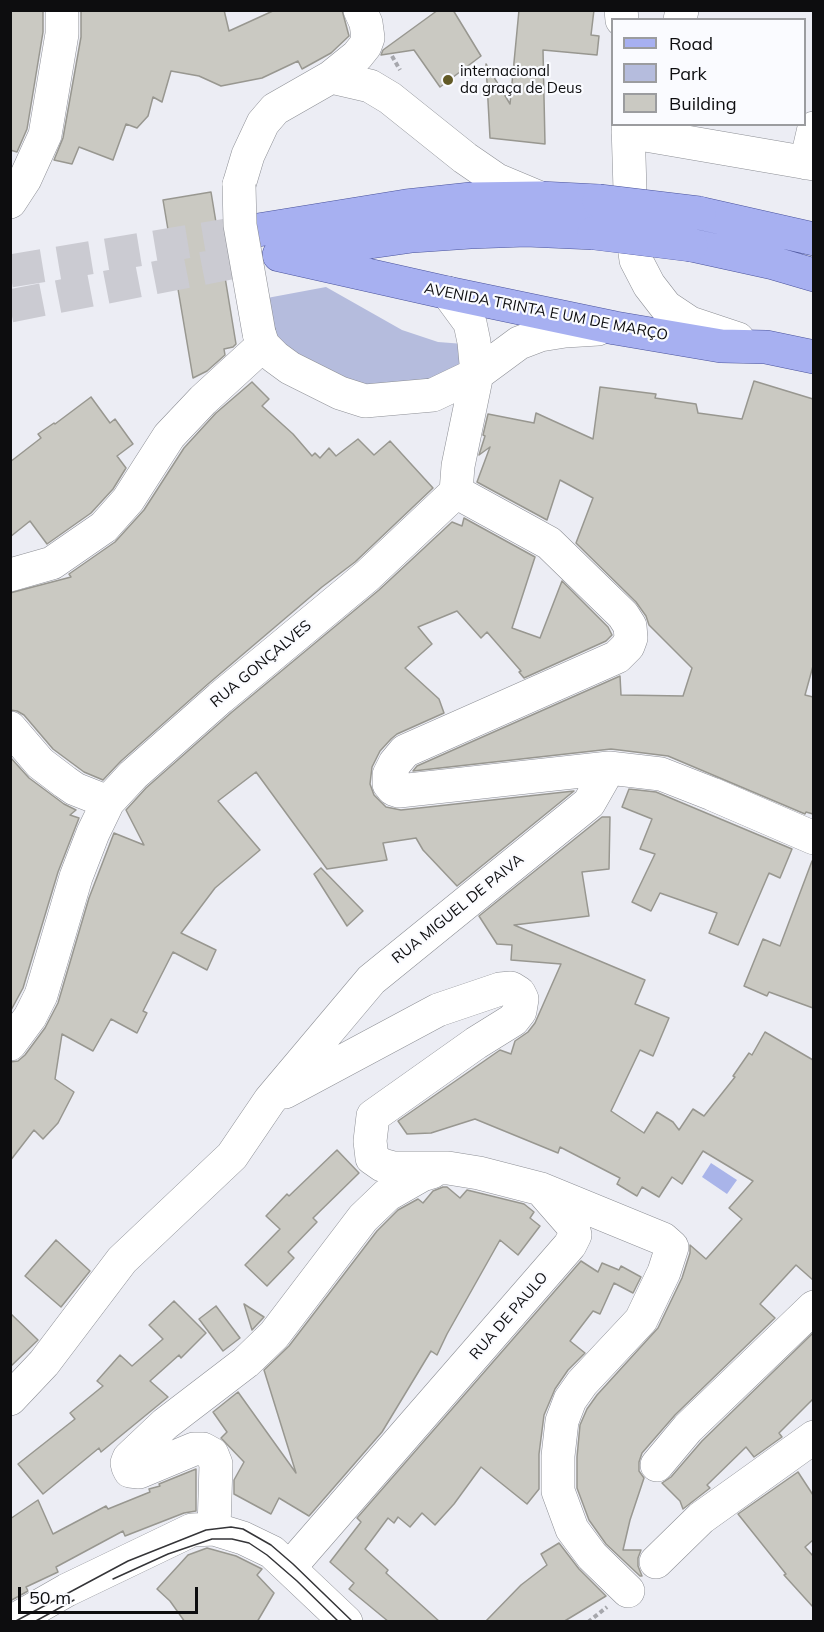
<!DOCTYPE html>
<meta charset="utf-8">
<style>
body{margin:0}
#map{position:relative;width:824px;height:1632px;overflow:hidden;background:#ecedf4;font-family:Mulish,sans-serif}
canvas{display:block}
.frame{position:absolute;inset:0;border:12px solid #0d0d0f;pointer-events:none}
.legend{position:absolute;left:611px;top:18px;width:195px;height:108px;box-sizing:border-box;background:#fafbff;border:2px solid #9b9c9f;margin:0;padding:8px 10px;list-style:none;font-size:18px;color:#0d0d0f}
.legend li{display:flex;align-items:center;gap:12px;height:30px}
.legend b{width:30px;border:2px solid #9b9c9f}
.scale{position:absolute;left:18px;top:1587px;width:180px;height:27px;box-sizing:border-box;border:3px solid #0d0d0f;border-top:0;padding-left:8px;font-size:18px;line-height:21px;white-space:nowrap;color:#0d0d0f;-webkit-text-stroke:4px #fafbff;paint-order:stroke}
</style>
<div id="map">
<canvas width="824" height="1632"></canvas>
<div class="frame"></div>
<ul class="legend">
<li><b style="height:8px;background:#a7b0f1"></b>Road</li>
<li><b style="height:16px;background:#b5bcdd"></b>Park</li>
<li><b style="height:16px;background:#cac9c2"></b>Building</li>
</ul>
<div class="scale">50 m</div>
</div>
<script>
const context = document.querySelector('canvas').getContext('2d');
context.lineJoin = 'round';
function fill(path, color) { context.fillStyle = color; context.fill(path, 'evenodd'); }
const shape = rows => new Path2D(rows.map(r => 'M' + r).join(''));
function strokePath(path, color, width, dash) { context.strokeStyle = color; context.lineWidth = width; context.lineCap = dash ? 'butt' : 'round'; context.setLineDash(dash || []); context.stroke(path); }
function label(font, color, halo, rows, align = 'center') {
  context.font = font + ' Mulish,sans-serif'; context.lineWidth = 4.5; context.setLineDash([]); context.textBaseline = 'middle'; context.strokeStyle = halo; context.fillStyle = color; for (const [text, x, y, turn = 0] of rows) {
    context.save(); context.translate(x, y); context.rotate((+turn || 0) * Math.PI / 180); context.textAlign = isNaN(turn) ? turn : align; if (halo) context.strokeText(text, 0, 0); context.fillText(text, 0, 0); context.restore();
  }
}
const green = shape([
 [326,287,402,330,438,342,464,344,461,372,440,386,370,388,312,373,271,332,267,298]
]);
const water = shape([
 [711,1163,737,1180,727,1194,702,1177]
]);
const building = shape([
 [10,10,43,10,43,32,27,129,17,152,10,150,10,10],
 [81,10,224,10,229,31,275,10,342,10,349,36,331,53,302,69,298,61,262,78,221,86,199,76,171,71,162,102,153,97,148,116,137,128,126,124,113,160,79,147,72,164,54,160,63,138,81,37,81,10],
 [438,10,453,10,481,56,440,87,414,50,381,55,383,50,438,10],
 [519,10,594,10,591,35,599,36,597,55,543,50,545,144,490,138,486,64,510,104,519,10],
 [211,192,236,344,233,347,224,349,225,355,207,371,193,378,163,200,211,192],
 [754,381,813,399,813,666,805,695,813,697,813,814,806,812,805,814,668,756,611,749,413,771,417,766,620,676,621,695,683,696,692,668,649,625,646,616,636,602,576,543,593,498,560,480,547,520,477,482,490,447,479,455,485,436,483,435,488,414,534,423,536,413,593,439,600,387,656,394,655,398,696,404,698,413,742,419,754,381],
 [252,382,269,399,262,406,293,434,312,456,315,453,320,458,329,448,336,456,358,439,374,455,390,441,433,488,355,562,322,587,208,684,121,761,103,780,84,772,53,749,24,715,17,711,10,710,10,593,71,577,69,574,115,542,144,510,184,448,216,413,252,382],
 [91,397,110,423,115,419,133,444,117,456,126,468,113,489,91,513,47,544,30,521,10,537,10,462,41,438,38,434,54,423,55,424,91,397],
 [464,518,535,557,512,628,540,638,562,581,608,627,612,635,606,641,524,678,519,672,521,671,487,632,481,638,457,611,418,627,432,644,405,668,439,699,444,713,397,734,391,739,380,751,372,767,370,784,374,795,386,807,401,810,574,791,457,886,423,850,416,838,383,843,387,860,327,869,256,772,218,801,260,850,215,888,181,933,216,950,207,970,173,952,143,1011,147,1013,137,1033,111,1019,93,1051,62,1034,55,1079,74,1092,58,1123,43,1139,34,1130,10,1161,10,1062,18,1061,25,1055,45,1028,58,1003,89,898,114,833,144,845,126,810,146,788,232,712,379,590,452,522,462,526,464,518],
 [10,757,29,778,64,804,76,810,70,815,79,818,58,872,23,988,10,1012,10,757],
 [629,789,656,792,792,849,780,878,769,873,738,945,709,933,717,913,660,893,651,911,632,902,655,854,640,849,652,819,622,807,629,789],
 [602,817,610,817,609,869,582,872,589,916,514,925,645,980,635,1004,669,1018,653,1056,640,1050,611,1111,644,1133,657,1112,673,1122,679,1130,693,1109,704,1116,735,1077,733,1076,749,1053,752,1055,765,1032,813,1060,813,1280,796,1265,760,1304,775,1318,675,1415,642,1453,639,1462,639,1471,644,1478,630,1520,623,1550,641,1550,638,1558,638,1566,642,1576,640,1576,606,1544,589,1520,577,1488,577,1457,580,1425,587,1409,597,1395,658,1328,682,1278,690,1253,690,1245,706,1259,742,1219,729,1208,753,1181,703,1151,682,1184,672,1177,659,1197,642,1187,637,1196,617,1184,620,1178,560,1147,558,1153,475,1119,431,1133,407,1134,398,1121,500,1050,511,1054,515,1041,528,1032,535,1023,561,964,511,960,512,945,497,944,479,916,602,817],
 [812,861,813,862,813,1008,769,992,767,996,744,986,763,939,780,946,812,861],
 [321,868,363,911,347,926,314,874,321,868],
 [337,1150,359,1173,313,1218,317,1222,288,1252,294,1258,267,1286,245,1265,280,1229,266,1216,287,1194,289,1196,337,1150],
 [443,1187,447,1187,460,1198,467,1190,524,1204,534,1212,530,1218,540,1226,518,1255,500,1240,447,1334,437,1355,431,1351,382,1432,309,1516,279,1498,271,1514,234,1494,234,1480,244,1462,221,1438,227,1432,213,1412,238,1392,296,1473,264,1370,289,1346,377,1231,398,1210,418,1199,423,1203,433,1191,443,1187],
 [56,1240,90,1271,61,1307,25,1276,56,1240],
 [581,1261,598,1272,602,1263,619,1270,621,1266,641,1277,633,1293,614,1283,600,1314,593,1311,570,1341,585,1353,568,1370,555,1389,544,1415,539,1454,539,1489,527,1504,481,1467,454,1504,435,1525,422,1513,410,1527,398,1517,394,1523,388,1518,365,1549,388,1570,386,1573,440,1622,389,1622,349,1589,354,1583,330,1562,361,1522,357,1518,581,1261],
 [174,1301,206,1333,181,1358,179,1355,150,1381,168,1397,101,1452,99,1448,43,1494,18,1464,75,1419,70,1413,103,1386,97,1381,120,1355,132,1366,163,1339,149,1325,174,1301],
 [244,1304,264,1317,252,1330,244,1304],
 [216,1306,240,1338,223,1351,199,1319,216,1306],
 [10,1313,38,1340,10,1367,10,1313],
 [813,1333,813,1399,779,1433,782,1437,754,1457,746,1447,707,1485,710,1488,683,1509,680,1501,662,1483,671,1477,702,1441,813,1333],
 [196,1469,196,1511,184,1513,125,1536,123,1531,56,1567,58,1572,26,1587,28,1591,10,1601,10,1519,38,1500,53,1534,106,1506,108,1509,150,1492,149,1489,160,1486,159,1484,196,1469],
 [798,1472,813,1495,813,1540,805,1547,813,1556,813,1607,784,1575,786,1574,738,1514,798,1472],
 [559,1543,579,1569,606,1596,563,1622,485,1622,521,1585,547,1565,541,1554,559,1543],
 [207,1548,236,1556,262,1569,257,1575,274,1593,257,1622,185,1622,170,1601,157,1589,188,1555,207,1548]
]);
const majorTunnel = shape([
 [10,271,258,230],
 [10,306,261,257]
]);
const path = shape([
 [392,56,400,70],
 [588,1622,607,1607]
]);
const minor = shape([
 [621,10,622,20],
 [680,20,682,10],
 [331,77,370,86,390,98,465,158,497,180,540,198],
 [628,124,631,224,636,260,649,285,666,307,690,323,738,339],
 [628,132,814,164],
 [806,163,814,128],
 [239,185,248,155,263,123,275,109,331,77,357,56,365,46,368,38,366,23,360,10],
 [10,202,25,179,45,135,62,34,62,10],
 [259,333,263,345,275,357,290,368,340,393,365,401,433,395,477,374,519,343,540,335,565,331,598,329],
 [10,575,52,563,104,527,128,500,169,436,203,400,263,345],
 [10,728,40,763,65,782,75,789,108,802],
 [609,768,661,774,712,794,814,838],
 [10,1044,30,1017,41,995,76,877,93,833,108,802,133,775,220,698,367,576,456,492,458,466,477,374,474,342,470,323,448,293],
 [285,1092,438,1010,500,989,511,988,519,993,522,999,520,1011,513,1020,476,1043,373,1116,370,1141,372,1158,382,1165,393,1168,448,1168,479,1173,541,1189,663,1239,672,1247,664,1272,641,1320,582,1383,570,1400,562,1421,558,1456,558,1491,572,1529,592,1556,628,1591],
 [10,1399,44,1363,122,1260,232,1156,270,1100,371,980,589,803,609,768,399,791,393,789,389,784,389,775,395,763,405,751,617,657,628,646,631,638,630,626,623,615,549,543,456,492],
 [657,1465,688,1428,814,1307],
 [214,1529,216,1464,212,1454,203,1449,194,1449,139,1472,130,1471,128,1467,127,1463,129,1458,165,1424,246,1362,274,1335,363,1218,387,1195,422,1175,432,1172],
 [656,1562,701,1518,814,1437],
 [290,1567,570,1245,575,1235,573,1226,545,1194],
 [11,1622,67,1590,192,1530,214,1529,243,1538,272,1552,346,1622]
]);
const major = shape([
 [699,213,814,239],
 [258,230,406,206,471,199,540,198,599,201],
 [691,245,773,263,814,275],
 [300,252,412,236,470,232,526,230,594,233],
 [279,255,448,293,615,328,721,346,766,347,814,357]
]);
const tram = shape([
 [113,1579,168,1554,212,1539,232,1539,249,1543,267,1555,297,1581,339,1622],
 [14,1622,128,1561,206,1530,231,1527,243,1529,271,1545,293,1564,353,1622],
 [34,1622,74,1600]
]);
const minorBridge = shape([
 [239,185,240,225,259,333]
]);
const majorBridge = shape([
 [599,201,699,213],
 [594,233,691,245]
]);
const markers = [
 [448,80,6,"#625a26"]
];
const poiNames = [
 ["internacional",460,71],
 ["da graça de Deus",460,88]
];
const streetNames = [
 ["AVENIDA TRINTA E UM DE MARÇO",546,312,11],
 ["RUA GONÇALVES",261,664,-40],
 ["RUA MIGUEL DE PAIVA",458,909,-39],
 ["RUA DE PAULO",509,1316,-49]
];
fill(green, '#b5bcdd');
fill(water, '#a9b4e9');
fill(building, '#cac9c2');
strokePath(building, '#989790', 1.5);
strokePath(majorTunnel, '#cbcbd2', 33, [33, 16]);
strokePath(minor, '#8d8f95', 34);
strokePath(major, '#4b549c', 34);
strokePath(path, '#a6a7ac', 4, [4.5, 3]);
strokePath(minor, '#fff', 33);
strokePath(major, '#a7b0f1', 33);
strokePath(tram, '#353538', 1.5);
strokePath(minorBridge, '#8d8f95', 34, []);
strokePath(majorBridge, '#4b549c', 34, []);
strokePath(minorBridge, '#fff', 33);
strokePath(majorBridge, '#a7b0f1', 33);
for (const [x, y, r, color] of markers) { const dot = new Path2D(); dot.arc(x, y, r, 0, 2 * Math.PI); context.fillStyle = color; context.fill(dot); strokePath(dot, '#fafbff', 2); }
label('15px', '#0d0d0f', '#fafbff', poiNames, 'left');
label('15px', '#0d0d0f', '#fafbff', streetNames);
</script>
